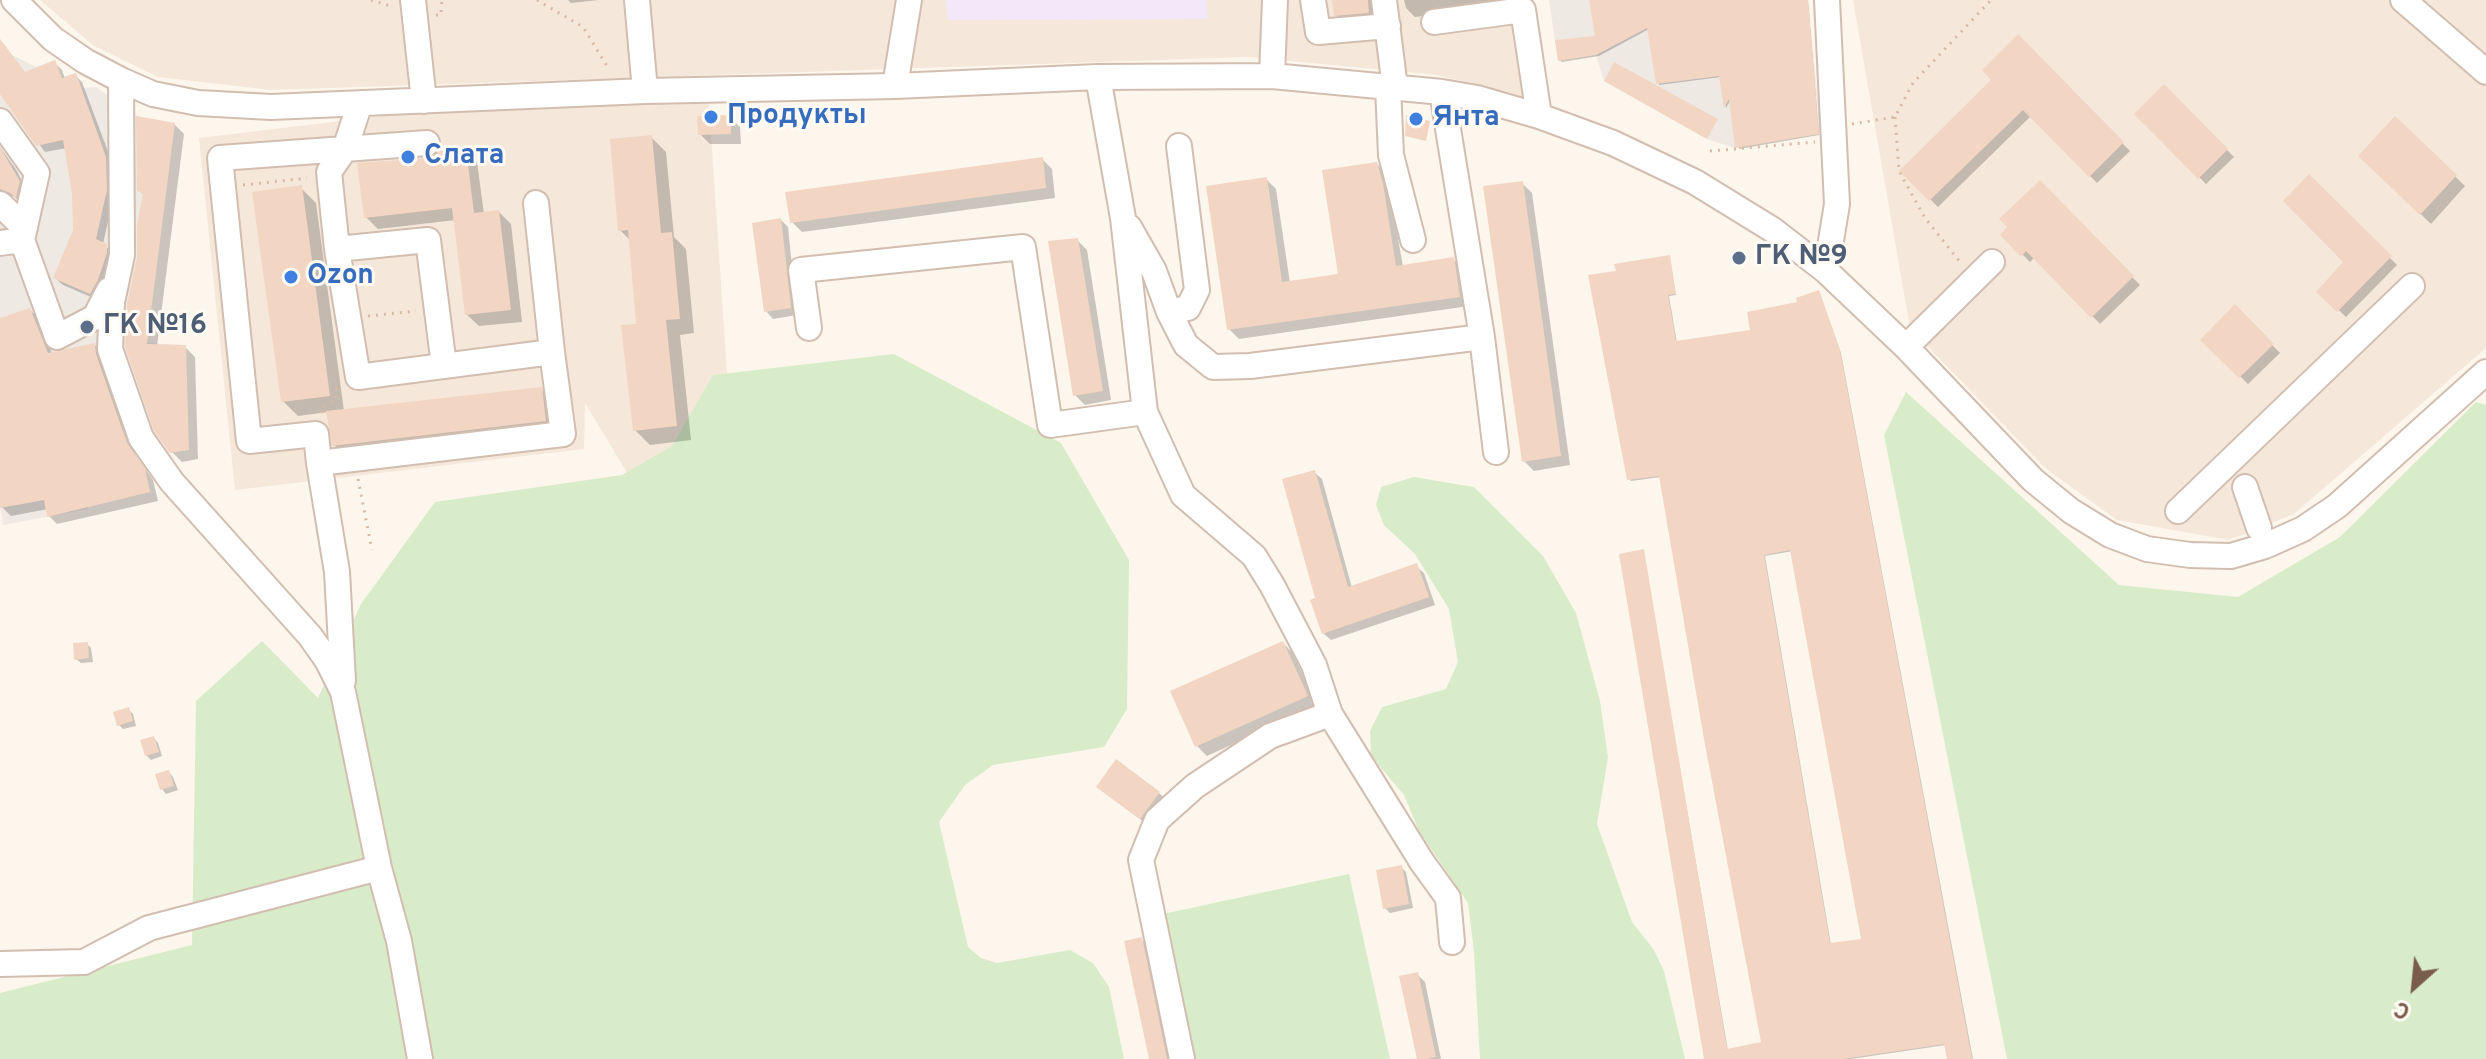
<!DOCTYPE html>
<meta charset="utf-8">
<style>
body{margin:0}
#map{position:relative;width:2486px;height:1059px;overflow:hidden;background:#fdf6ec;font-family:Overpass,sans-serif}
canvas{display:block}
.north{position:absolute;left:2374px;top:947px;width:80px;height:80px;-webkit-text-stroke:6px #fffaf3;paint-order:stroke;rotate:207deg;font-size:22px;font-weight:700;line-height:32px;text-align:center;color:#7a5c4d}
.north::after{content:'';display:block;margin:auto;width:28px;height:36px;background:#7a5c4d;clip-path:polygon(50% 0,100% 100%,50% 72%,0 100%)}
</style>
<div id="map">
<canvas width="2486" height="1059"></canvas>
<div class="north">С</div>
</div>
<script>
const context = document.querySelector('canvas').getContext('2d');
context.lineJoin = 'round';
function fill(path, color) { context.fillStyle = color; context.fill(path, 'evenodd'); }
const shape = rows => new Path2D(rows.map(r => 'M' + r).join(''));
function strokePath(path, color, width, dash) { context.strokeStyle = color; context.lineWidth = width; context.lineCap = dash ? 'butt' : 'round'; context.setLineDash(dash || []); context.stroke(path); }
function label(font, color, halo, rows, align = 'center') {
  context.font = font + ' Overpass,sans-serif'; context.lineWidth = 6; context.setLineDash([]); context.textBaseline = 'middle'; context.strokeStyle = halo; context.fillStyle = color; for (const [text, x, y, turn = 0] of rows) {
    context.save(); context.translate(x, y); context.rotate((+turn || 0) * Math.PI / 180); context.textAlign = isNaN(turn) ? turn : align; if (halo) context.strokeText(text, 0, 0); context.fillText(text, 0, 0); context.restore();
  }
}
const residential = shape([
 [40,0,1518,0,1535,100,1437,75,1248,57,271,90,158,77,94,46],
 [1853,0,2486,0,2486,348,2294,514,2229,540,2117,520,2045,468,1910,328],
 [708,90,733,463,629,476,585,403,584,449,235,490,199,138,558,95]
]);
const industrial = shape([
 [1549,0,1808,0,1821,133,1735,148,1707,139,1604,81,1596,55,1558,61],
 [0,39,12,55,36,67,55,60,62,77,76,73,82,88,96,87,135,116,175,123,147,343,186,345,189,450,138,457,127,430,78,439,88,509,3,525,0,505]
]);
const education = shape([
 [946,0,1206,0,1208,19,948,20]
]);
const green = shape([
 [894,354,1061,443,1129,560,1127,709,1104,747,993,765,965,785,939,822,968,947,981,958,997,963,1070,950,1093,963,1109,987,1124,1059,0,1059,0,993,192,945,196,701,262,641,318,698,361,604,435,502,622,475,672,446,713,375],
 [1906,392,2119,585,2238,597,2340,537,2476,402,2486,405,2486,1059,2007,1059,1884,435],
 [1414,477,1474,487,1543,556,1576,613,1600,701,1608,757,1597,824,1632,922,1654,950,1664,971,1685,1059,1480,1059,1474,952,1468,903,1419,831,1404,795,1371,756,1370,731,1382,707,1446,689,1458,662,1449,609,1415,554,1384,525,1376,505,1381,487],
 [1349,874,1390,1059,1194,1059,1163,914]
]);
const shadow = shape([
 [568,0,598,0,571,3],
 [1334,0,1373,0,1376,19,1344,22,1336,15],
 [1404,0,1529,0,1529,3,1415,17,1406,8],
 [1591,0,1808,0,1819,135,1739,149,1731,99,1726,108,1721,77,1659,85,1649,29,1599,56,1562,62,1560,60,1597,38],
 [2018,37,2130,151,2097,183,2031,116,1938,207,1902,171,1994,80],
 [0,40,26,74,55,63,62,70,65,79,75,75,82,82,113,165,113,199,103,244,113,253,98,300,63,285,55,278,75,230,74,193,67,148,45,152,0,90],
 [2164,87,2234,157,2206,184,2137,114],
 [730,117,740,127,741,144,710,144,700,134],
 [2395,119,2465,186,2431,224,2361,156],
 [174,124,184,134,157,346,185,347,195,357,198,459,182,462,171,451,127,346,145,196,139,190],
 [651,137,666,152,674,237,686,249,694,333,680,335,691,440,650,445,635,430,639,325,631,241,620,230],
 [0,147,17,171,26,190,23,203,13,196,0,198],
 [465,150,477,162,484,214,499,212,511,224,522,322,479,326,466,314,456,220,378,229,366,217,429,160],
 [1042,159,1052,169,1055,198,802,232,792,222],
 [1377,164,1387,174,1403,267,1453,259,1463,270,1469,306,1239,339,1229,329,1266,179,1276,189,1290,283,1340,276],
 [2309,177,2397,265,2346,317,2319,291,2346,262],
 [1522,183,1532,193,1570,465,1534,471,1524,461],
 [2040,183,2140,285,2100,324,2035,257,2030,262,2003,235],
 [301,188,316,203,344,411,541,389,556,404,560,435,349,460,334,445,328,412,298,416,283,401],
 [781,220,788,227,797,315,773,319,766,311],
 [1077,240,1087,250,1111,400,1085,405,1075,395],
 [1669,257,1676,295,1669,296,1677,343,1753,332,1800,304,1820,294,1841,353,1973,1059,1949,1059,1946,1045,1851,1059,1706,1059,1643,551,1728,1051,1763,1044,1661,477,1631,481,1629,479,1618,273],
 [1793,551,1863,940,1831,945,1765,556],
 [2235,307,2280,353,2248,384,2203,340],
 [30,310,39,319,52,354,95,345,103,354,104,364,135,454,153,480,158,501,57,524,49,516,48,509,11,516,2,507,0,492,0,345],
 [1314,472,1322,479,1352,588,1416,566,1424,573,1435,605,1331,640,1323,633],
 [1283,643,1293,653,1317,706,1207,756,1197,746],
 [87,644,91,648,93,662,81,663,76,659],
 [128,709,133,714,136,726,123,729,119,725],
 [154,738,158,743,162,756,151,760,146,755],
 [169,772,173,777,178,790,166,794,162,789],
 [1159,793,1166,800,1148,825,1106,794],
 [1401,867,1406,872,1413,908,1390,913,1385,908],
 [1141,939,1151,949,1174,1059,1151,1059],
 [1417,974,1425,982,1441,1059,1419,1059]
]);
const building = shape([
 [1332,0,1368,0,1369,13,1334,16],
 [1589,0,1808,0,1819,134,1735,148,1729,99,1724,108,1719,76,1656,84,1647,28,1596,55,1558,61,1555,40,1595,36],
 [2018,34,2124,142,2089,177,2023,110,1929,201,1899,171,1991,80,1982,70],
 [0,39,25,72,55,60,62,78,76,73,106,157,107,190,96,239,107,244,107,253,98,280,90,294,53,278,73,230,72,193,63,140,36,146,0,94],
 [1614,62,1718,119,1707,139,1604,81],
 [2164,84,2228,149,2198,179,2134,114],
 [731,115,731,134,698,135,697,116],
 [1406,115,1430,121,1426,141,1405,136],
 [136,116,175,123,147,344,186,345,189,450,170,453,154,431,125,347,127,304,137,258,137,226,143,193,137,191],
 [2395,116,2457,175,2420,215,2358,156],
 [652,135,661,233,672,232,680,319,666,320,677,426,633,431,621,325,636,324,628,230,618,231,610,139],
 [0,147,20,181,16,198,10,193,0,189],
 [466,148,474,213,499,210,511,310,465,315,452,208,364,218,357,163,428,158,439,151],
 [1043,157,1046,188,790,223,785,192],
 [1377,162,1383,184,1396,266,1454,257,1460,297,1227,330,1206,186,1267,177,1282,282,1338,274,1322,170],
 [2309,174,2392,256,2337,312,2316,292,2343,262,2283,201],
 [2040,180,2134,276,2091,318,2026,251,2021,257,2000,235,2007,227,1999,219],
 [1523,181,1561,456,1522,462,1483,186],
 [302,185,330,396,281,402,252,192],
 [781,218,791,308,764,312,752,223],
 [1078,238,1103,391,1073,396,1048,241],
 [1670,255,1676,294,1668,295,1676,341,1750,330,1747,312,1797,302,1796,298,1819,290,1840,350,1972,1059,1947,1059,1944,1044,1843,1059,1704,1059,1619,554,1644,549,1727,1049,1761,1042,1704,739,1659,476,1627,480,1588,275,1616,271,1614,264],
 [1790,550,1861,939,1830,943,1764,555],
 [2235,304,2274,344,2239,378,2200,340],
 [30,308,48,353,95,343,96,354,127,443,145,469,150,492,47,517,44,500,0,508,0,318],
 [542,387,546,421,332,446,326,411],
 [1315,470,1348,587,1417,563,1429,597,1322,634,1310,600,1315,598,1282,479],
 [1283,641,1308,696,1195,747,1170,691],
 [88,642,89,658,74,660,73,643],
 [129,707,133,721,117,726,113,712],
 [154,736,159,752,145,756,140,740],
 [1116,759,1160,792,1140,819,1096,787],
 [169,770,174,786,160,790,155,774],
 [1402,865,1409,904,1383,909,1376,870],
 [1142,937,1167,1059,1149,1059,1124,941],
 [1418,972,1436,1057,1426,1059,1417,1059,1399,976]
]);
const path = shape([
 [371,0,394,7],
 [537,0,583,27,607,66],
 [436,15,441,15,442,0],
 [1895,117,1899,171,1925,218,1960,262],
 [1852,124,1895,117,1913,83,1991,0],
 [1710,151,1815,142],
 [243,185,307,178],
 [368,316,416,311],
 [321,413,322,407,336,400,337,381],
 [358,479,372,550]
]);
const minor = shape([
 [14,0,53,39,85,61,121,80,153,94,198,103,271,107,645,91,895,86,1098,77,1272,76,1442,92,1477,98,1539,116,1613,143,1695,182,1773,230,1826,271,1906,347,2033,480,2071,511,2110,535,2147,549,2190,555,2231,556,2265,546,2303,529,2337,506,2486,372],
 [413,0,424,101],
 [637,0,645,91],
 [1313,0,1318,32,1388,26],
 [1384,0,1395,88],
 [2403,0,2486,72],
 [1434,22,1523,10,1539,116],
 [1272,76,1275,0],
 [1098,77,1123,218,1145,412,1183,495,1254,556,1272,585,1314,665,1330,714],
 [121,80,122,255,112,302,110,349,141,438,172,482,310,636,327,660,343,692,379,868,399,941,420,1059],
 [895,86,909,0],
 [1388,87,1391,155,1413,240],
 [1442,92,1482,337,1496,452],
 [0,121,37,173,22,240],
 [536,203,552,352],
 [0,204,25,228],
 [1129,227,1154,271,1169,312,1186,345,1213,367,1250,366,1482,337],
 [0,243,22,240,57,337,95,317,109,290],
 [337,249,428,240,444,366],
 [1826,271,1837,204,1827,0],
 [1169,312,1188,308,1197,290,1179,146],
 [809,328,801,270,1023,247,1050,425,1145,412],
 [1906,347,1992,262],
 [319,463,316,434,249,441,220,158,427,143],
 [2245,487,2259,528],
 [2178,511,2412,286],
 [343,681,337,572,319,463,563,434,552,352,358,377,337,249,329,172,345,149,360,103],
 [0,964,84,962,149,928,379,868],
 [1182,1059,1141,860,1157,820,1195,786,1270,736,1330,714,1422,862,1448,898,1452,942]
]);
const markers = [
 [711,117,8,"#3f7fe0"],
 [1416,119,8,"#3f7fe0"],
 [408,157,8,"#3f7fe0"],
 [1739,258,8,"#5c6f8a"],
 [291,277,8,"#3f7fe0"],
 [87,327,8,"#5c6f8a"]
];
const shopNames = [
 ["Продукты",727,117],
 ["Янта",1432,119],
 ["Слата",424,157],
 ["Ozon",307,277]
];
const serviceNames = [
 ["ГК №9",1755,258],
 ["ГК №16",103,327]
];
fill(residential, '#f5e8da');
fill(industrial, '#efe9e4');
fill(education, '#f3e8fa');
fill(green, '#d8ecc9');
fill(shadow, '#0003');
fill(building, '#f3d5c3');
strokePath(minor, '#d1beb0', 28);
strokePath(path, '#d9b8a5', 3, [2, 6]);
strokePath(minor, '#fff', 24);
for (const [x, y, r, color] of markers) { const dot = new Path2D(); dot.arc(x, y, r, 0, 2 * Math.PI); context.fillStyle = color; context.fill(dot); strokePath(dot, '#fffaf3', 3); }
label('bold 28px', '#366cbe', '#fffaf3', shopNames, 'left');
label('bold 28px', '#4e5e75', '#fffaf3', serviceNames, 'left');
</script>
